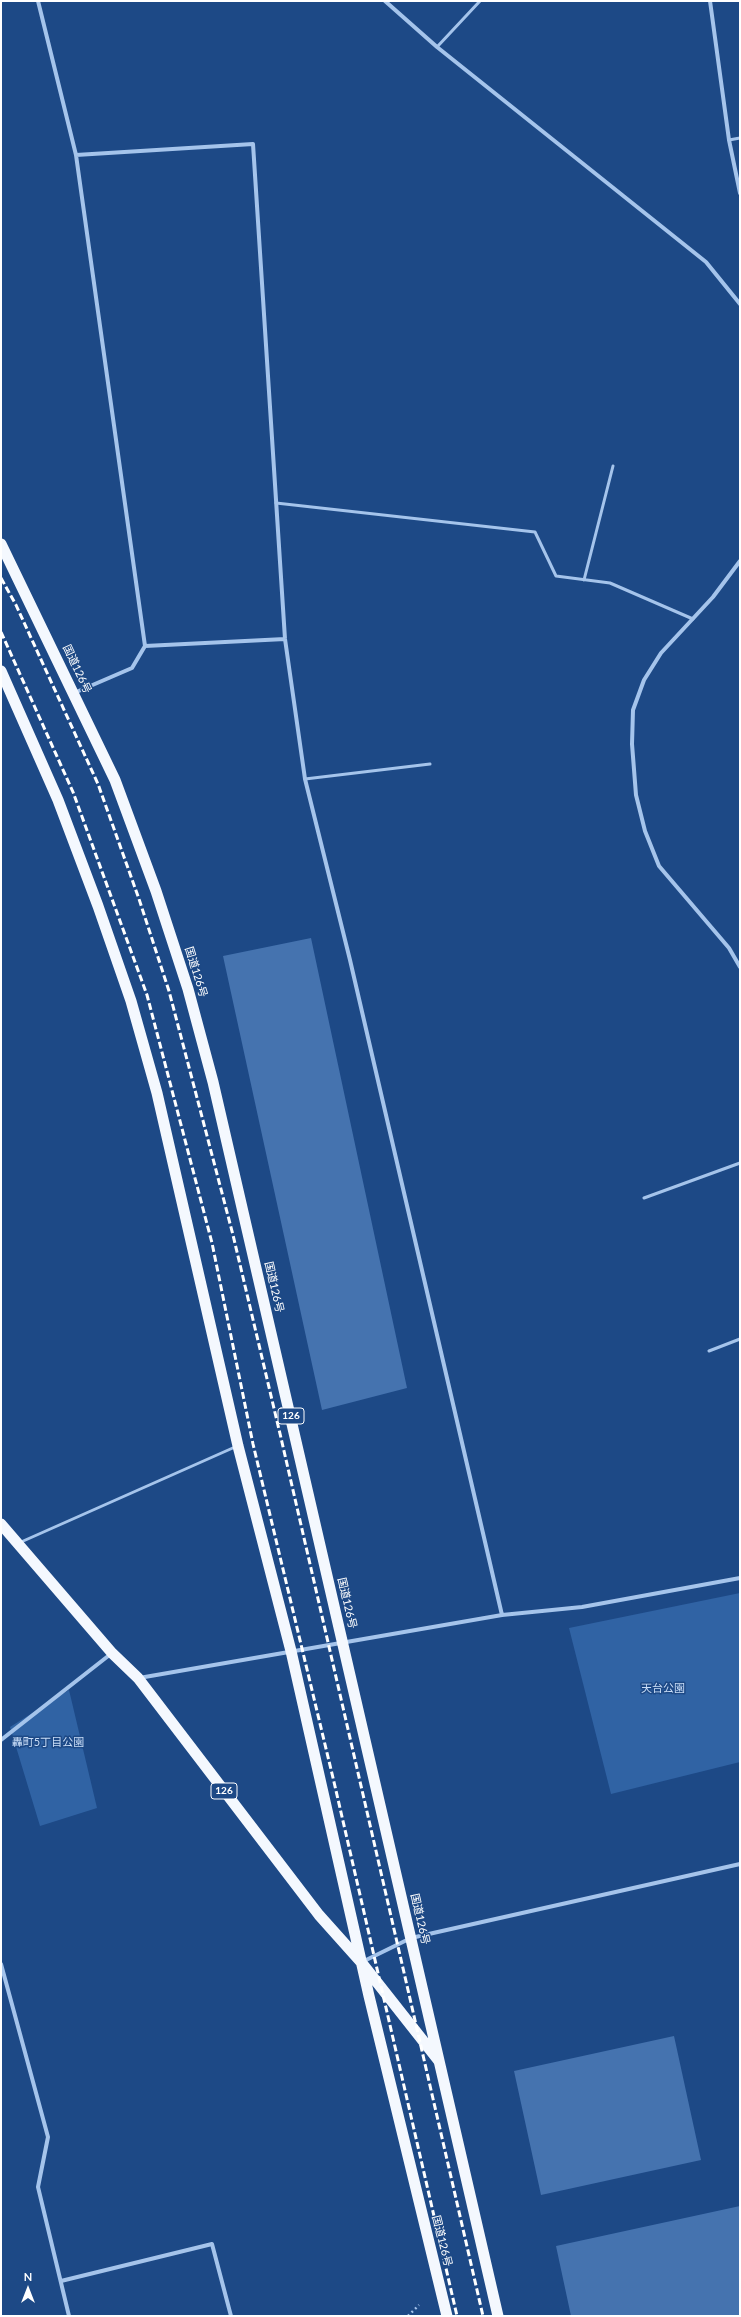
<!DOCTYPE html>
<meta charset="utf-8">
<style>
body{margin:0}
#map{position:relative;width:741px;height:2317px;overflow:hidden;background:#1d4986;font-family:Lato,sans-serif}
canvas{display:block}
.frame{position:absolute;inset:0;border:2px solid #fff;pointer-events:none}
.north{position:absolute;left:8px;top:2269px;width:40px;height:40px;-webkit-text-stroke:3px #1d4986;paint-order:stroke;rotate:0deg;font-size:11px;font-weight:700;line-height:16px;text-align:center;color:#fff}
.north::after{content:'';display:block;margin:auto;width:14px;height:18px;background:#fff;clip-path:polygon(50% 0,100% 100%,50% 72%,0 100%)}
</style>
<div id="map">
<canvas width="741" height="2317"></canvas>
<div class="frame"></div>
<div class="north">N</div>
</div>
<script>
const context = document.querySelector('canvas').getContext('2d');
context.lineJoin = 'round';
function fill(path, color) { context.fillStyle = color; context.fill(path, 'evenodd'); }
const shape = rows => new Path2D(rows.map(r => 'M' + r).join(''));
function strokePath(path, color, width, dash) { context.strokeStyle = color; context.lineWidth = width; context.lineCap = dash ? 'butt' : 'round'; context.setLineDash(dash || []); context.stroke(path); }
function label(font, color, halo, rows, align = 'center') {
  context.font = font + ' Lato,"Noto Sans JP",sans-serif'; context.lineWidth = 3; context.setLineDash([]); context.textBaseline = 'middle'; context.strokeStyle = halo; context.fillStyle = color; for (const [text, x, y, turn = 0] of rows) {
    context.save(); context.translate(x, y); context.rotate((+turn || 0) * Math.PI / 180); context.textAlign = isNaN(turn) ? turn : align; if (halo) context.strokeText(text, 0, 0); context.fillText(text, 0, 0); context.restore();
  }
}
const green = shape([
 [740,1593,740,1762,611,1794,569,1628],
 [69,1690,97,1808,40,1826,10,1727]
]);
const building = shape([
 [311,938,407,1388,322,1410,223,956],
 [674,2036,701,2160,541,2195,514,2071],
 [740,2206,740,2316,571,2316,556,2246]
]);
const path = shape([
 [408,2316,419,2305]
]);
const service = shape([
 [437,47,480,1],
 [729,140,740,138],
 [276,503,535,532,556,576,610,583,693,619],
 [584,580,613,466],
 [305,779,430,764],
 [644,1198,740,1163],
 [709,1351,740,1339],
 [21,1542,235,1447]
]);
const minor = shape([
 [38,1,76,155,145,646,132,668,74,693],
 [385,1,437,47,706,262,740,304],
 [710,1,729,140,740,193],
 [76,155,253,144,285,639,305,779,350,960,502,1615],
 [740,561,713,597,661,653,644,680,633,710,632,744,636,795,645,831,659,866,729,948,740,967],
 [145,646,285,639],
 [139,1678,502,1615,582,1607,740,1578],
 [1,1740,112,1653],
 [362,1962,411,1938,740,1864],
 [1,1964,48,2137,38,2187,69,2316],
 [61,2281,212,2244,231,2316]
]);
const trunk = shape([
 [1,544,115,780,156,891,188,989,213,1082,498,2316],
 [1,671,58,800,98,906,131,1001,157,1093,238,1446,291,1651,369,1996,447,2316],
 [1,1524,112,1653,138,1678,319,1915,361,1962,439,2061]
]);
const rail = shape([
 [1,578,16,605,98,784,139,899,169,991,233,1235,281,1438,483,2316],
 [1,632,73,792,147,995,212,1243,253,1444,334,1782,457,2316]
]);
const shields = [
 [291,1416,26],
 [224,1791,26]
];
const shieldNames = [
 ["126",291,1416],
 ["126",224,1791]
];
const streetNames = [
 ["国道126号",77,669,65],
 ["国道126号",196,972,73],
 ["国道126号",274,1287,77],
 ["国道126号",347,1603,77],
 ["国道126号",420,1919,77],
 ["国道126号",442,2241,76]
];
const parkNames = [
 ["天台公園",663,1688],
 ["轟町5丁目公園",48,1742]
];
fill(green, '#3063a4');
fill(building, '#4573af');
strokePath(path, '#a5c4eb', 2.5, [2, 3]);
strokePath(service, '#a5c4eb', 3);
strokePath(minor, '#a5c4eb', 4);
strokePath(trunk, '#f4f8fe', 11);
strokePath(rail, '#fff', 3, [7, 3]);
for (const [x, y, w] of shields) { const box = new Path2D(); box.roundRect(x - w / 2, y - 8, w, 16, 3); context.fillStyle = '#1d4986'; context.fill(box); strokePath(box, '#fff', 1); }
label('bold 10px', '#fff', null, shieldNames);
label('11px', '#fff', '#1d4986', streetNames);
label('11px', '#cadef8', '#1d4986', parkNames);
</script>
